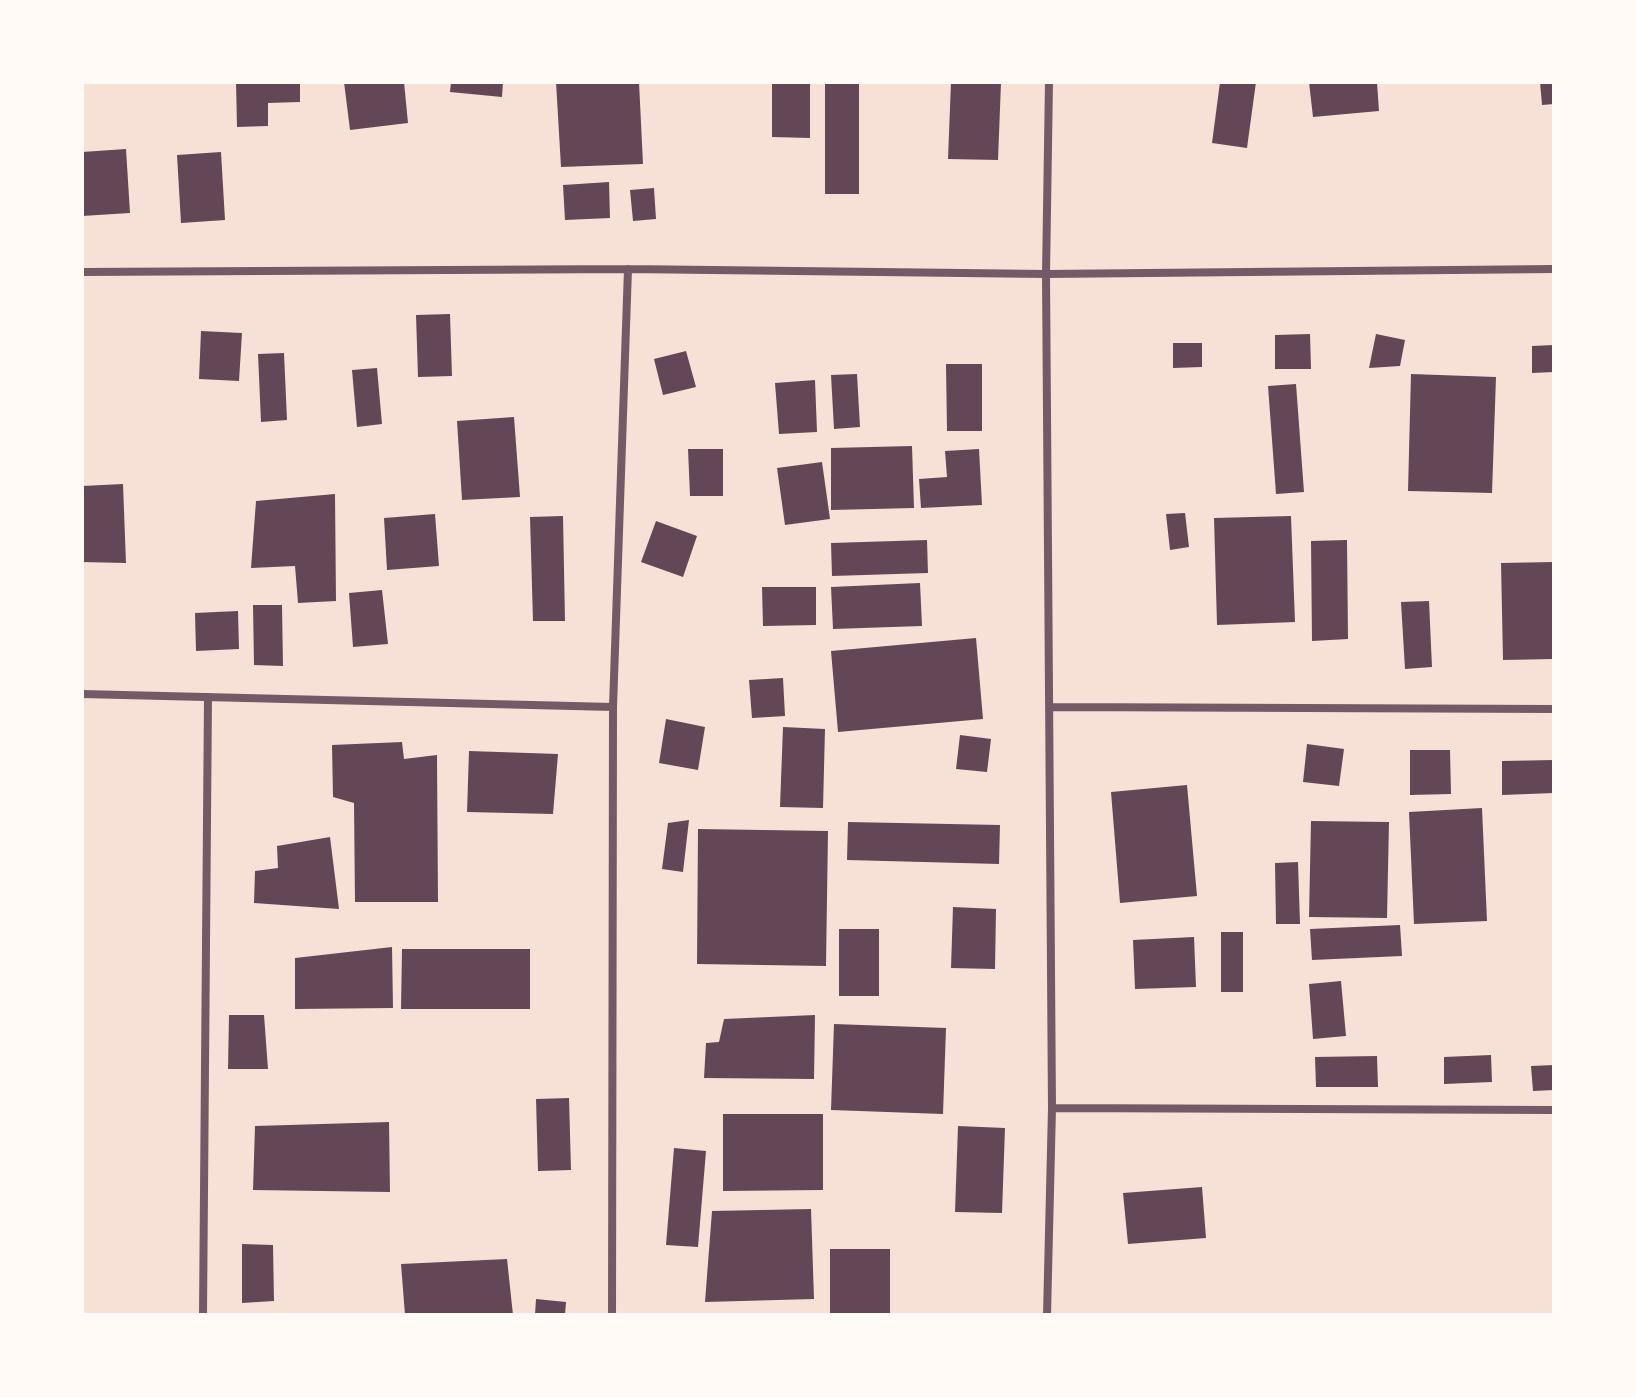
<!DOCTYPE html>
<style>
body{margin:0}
#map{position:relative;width:1636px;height:1397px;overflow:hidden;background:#f7e1d7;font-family:"Roboto Serif",serif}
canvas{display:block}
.frame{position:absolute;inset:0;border:84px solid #fffaf5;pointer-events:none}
</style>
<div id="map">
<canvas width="1636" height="1397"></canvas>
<div class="frame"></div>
</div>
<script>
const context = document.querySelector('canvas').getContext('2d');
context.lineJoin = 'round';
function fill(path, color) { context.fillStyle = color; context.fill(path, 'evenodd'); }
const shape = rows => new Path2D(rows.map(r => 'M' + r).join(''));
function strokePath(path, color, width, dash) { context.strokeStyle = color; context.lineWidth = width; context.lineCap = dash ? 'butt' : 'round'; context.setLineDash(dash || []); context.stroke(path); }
const building = shape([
 [236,82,300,82,300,102,268,103,268,126,237,127],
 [344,82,404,82,408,123,350,130],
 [451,82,503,82,502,97,450,92],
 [556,82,639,82,643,164,561,167],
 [772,82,810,82,810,138,772,137],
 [825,82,859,82,859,194,825,194],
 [951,82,1001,83,998,160,948,159],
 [1220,82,1256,82,1247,148,1212,143],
 [1309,82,1377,82,1379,111,1313,117],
 [1540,82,1554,82,1554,104,1542,105],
 [126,149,130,213,82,216,82,152],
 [221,152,225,220,181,223,177,155],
 [609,182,610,218,565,220,563,185],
 [654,188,656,219,633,221,630,190],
 [450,314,452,376,418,377,416,315],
 [201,331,242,333,239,381,199,379],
 [1310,334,1311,369,1275,369,1275,335],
 [1376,334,1405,340,1400,366,1369,368],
 [1173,343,1202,343,1202,367,1173,368],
 [1554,345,1554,372,1532,373,1532,346],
 [686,351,696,387,663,395,654,359],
 [284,353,287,420,261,422,258,354],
 [946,364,982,364,982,431,947,431],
 [377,368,382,424,357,427,352,370],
 [857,374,860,427,834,429,831,375],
 [1411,374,1496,377,1492,493,1408,491],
 [815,380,817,432,779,434,775,383],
 [1296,384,1304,492,1276,494,1268,386],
 [514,417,520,497,462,500,457,421],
 [912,446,914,508,831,510,831,448],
 [688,449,723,449,723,496,690,496],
 [979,449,982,505,921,508,919,479,947,477,945,451],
 [822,462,830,519,785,525,777,468],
 [123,484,126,563,82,562,82,486],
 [335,494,336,601,298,603,295,566,251,568,256,501],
 [1185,513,1189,547,1170,550,1166,514],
 [435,514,439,566,387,570,384,518],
 [563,516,565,621,533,621,530,517],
 [1291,516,1295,622,1217,625,1214,518],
 [656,521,697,536,683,577,641,562],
 [927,540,928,573,832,576,831,543],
 [1347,540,1348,639,1312,641,1311,541],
 [1554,562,1554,659,1503,660,1501,563],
 [920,583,922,626,833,629,831,587],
 [762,587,816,587,816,625,763,626],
 [382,590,388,644,353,647,349,593],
 [1429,601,1432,667,1405,669,1401,602],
 [253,605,282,605,283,666,254,665],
 [238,611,239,649,196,651,195,613],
 [976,638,983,719,838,732,831,651],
 [783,678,785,716,752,718,749,680],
 [666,719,705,727,698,770,659,763],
 [783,727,825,729,823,808,780,807],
 [960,735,991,739,987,772,956,769],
 [402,742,404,759,437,755,438,902,355,902,354,803,333,797,332,745],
 [1307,744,1344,749,1339,786,1303,782],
 [1410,750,1450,750,1451,794,1410,795],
 [469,751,558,754,553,814,467,812],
 [1554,760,1554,793,1502,795,1502,761],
 [1187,785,1197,896,1120,903,1111,792],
 [1482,808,1487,921,1414,924,1409,812],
 [689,820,683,872,662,869,668,823],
 [1311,821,1389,822,1387,918,1309,917],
 [848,822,1000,825,999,864,847,860],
 [698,829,828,831,826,966,697,964],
 [330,837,339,909,254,903,255,871,278,868,277,846],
 [1298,862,1300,924,1276,924,1275,863],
 [953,907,996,909,995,969,951,968],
 [1400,925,1402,956,1312,960,1310,929],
 [839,929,879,929,879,996,839,996],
 [1221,932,1243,932,1243,992,1221,992],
 [1194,937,1196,987,1135,989,1133,940],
 [392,947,393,1008,295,1009,295,958],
 [402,949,530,949,530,1009,401,1009],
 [1341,981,1346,1036,1313,1039,1309,984],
 [229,1015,264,1015,268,1069,228,1069],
 [815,1015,814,1079,704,1078,706,1043,719,1042,724,1019],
 [834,1024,946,1028,943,1114,831,1110],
 [1491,1055,1492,1082,1444,1084,1444,1057],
 [1377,1056,1378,1087,1316,1087,1315,1057],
 [1554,1065,1554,1090,1533,1091,1531,1066],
 [569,1098,571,1170,538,1171,536,1099],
 [723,1114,823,1114,823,1190,723,1191],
 [389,1122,390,1192,253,1190,255,1126],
 [958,1126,1005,1128,1002,1213,955,1212],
 [674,1148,706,1151,698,1247,666,1245],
 [1202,1187,1206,1238,1128,1244,1123,1193],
 [811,1209,814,1299,705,1302,712,1211],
 [242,1244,273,1245,274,1301,242,1303],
 [830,1249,890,1249,890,1315,830,1315],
 [507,1259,513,1315,405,1315,401,1264],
 [536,1299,566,1302,565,1315,535,1315]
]);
const minor = shape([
 [82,272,628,269,1046,274,1554,269],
 [82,694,613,707],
 [1052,707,1554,709],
 [1052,1108,1554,1110],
 [203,1315,208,697],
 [612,1315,613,707,628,269],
 [1047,1315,1052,1108,1046,274,1049,82]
]);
fill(building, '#644757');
strokePath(minor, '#755966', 8);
</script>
